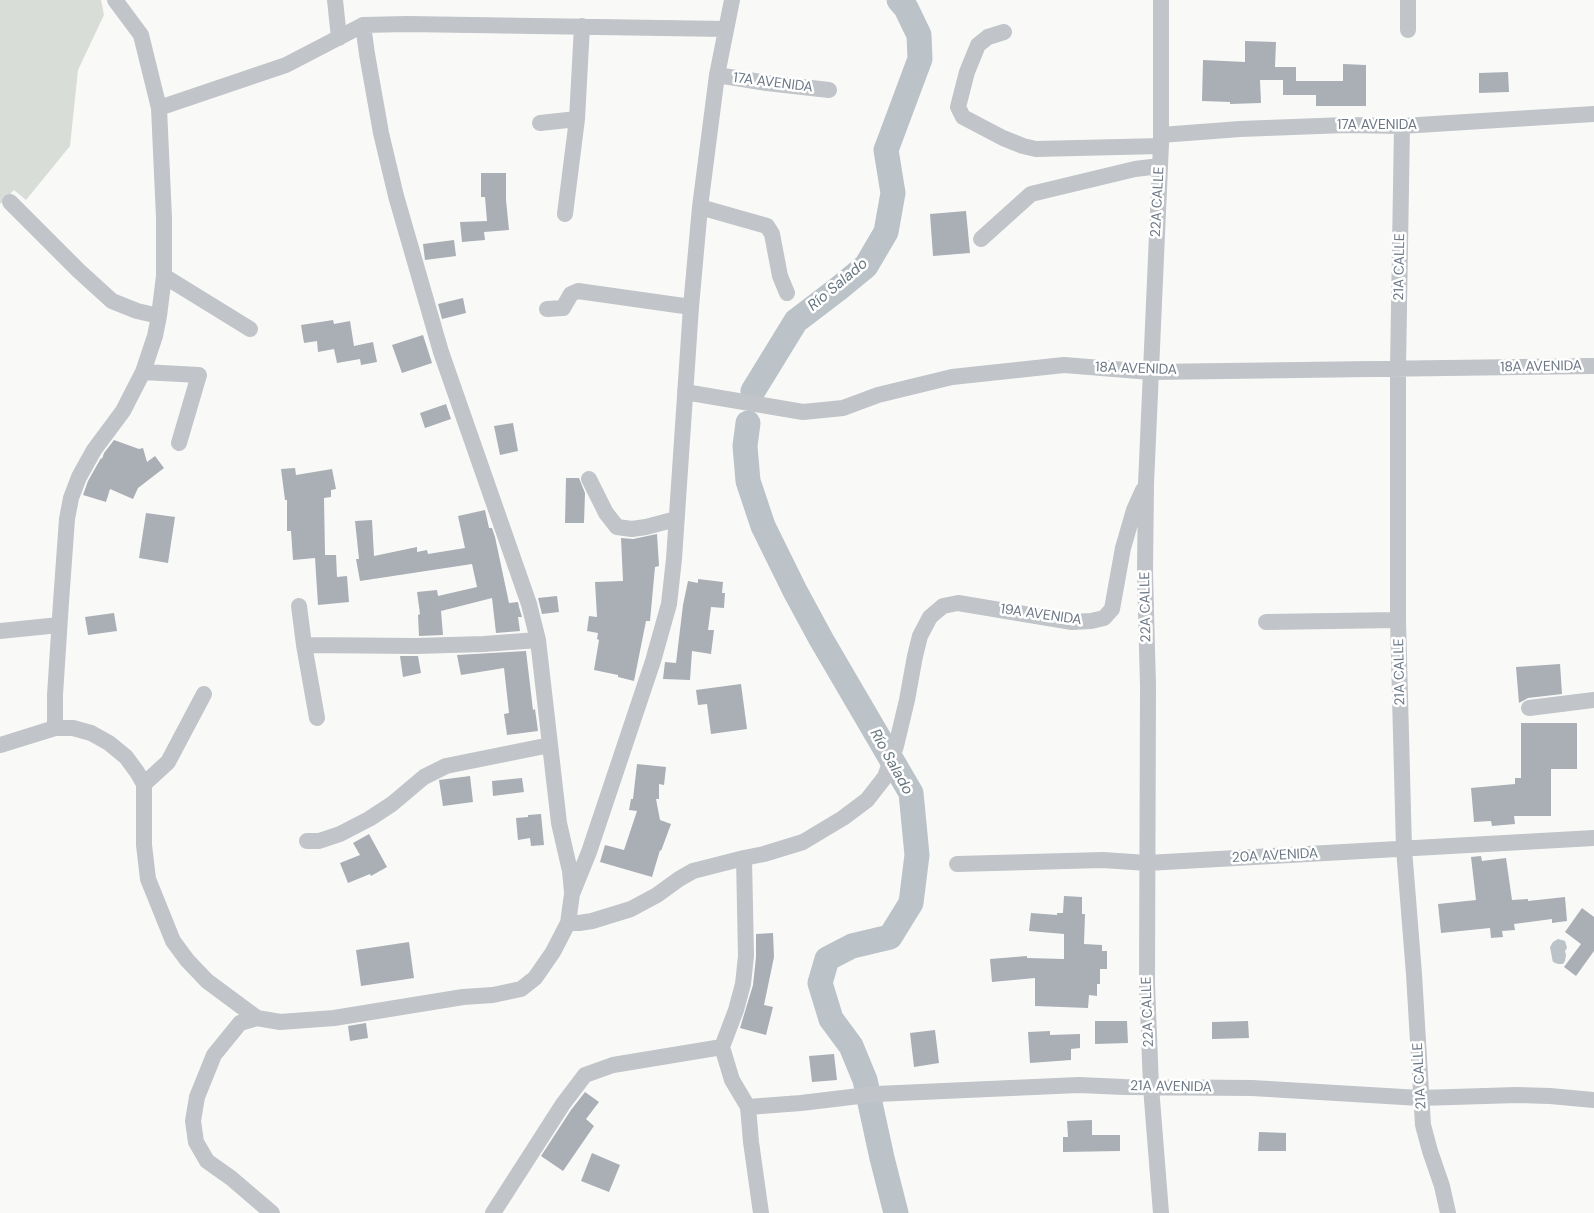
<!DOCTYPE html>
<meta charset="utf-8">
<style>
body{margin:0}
canvas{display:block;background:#f9f9f7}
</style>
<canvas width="1594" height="1213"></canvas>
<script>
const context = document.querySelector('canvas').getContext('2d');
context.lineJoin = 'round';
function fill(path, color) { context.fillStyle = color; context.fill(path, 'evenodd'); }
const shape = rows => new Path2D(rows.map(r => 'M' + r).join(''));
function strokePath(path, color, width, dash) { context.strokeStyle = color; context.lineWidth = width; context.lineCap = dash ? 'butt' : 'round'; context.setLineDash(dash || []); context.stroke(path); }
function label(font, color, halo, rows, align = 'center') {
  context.font = font + ' "DM Sans",sans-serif'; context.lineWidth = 5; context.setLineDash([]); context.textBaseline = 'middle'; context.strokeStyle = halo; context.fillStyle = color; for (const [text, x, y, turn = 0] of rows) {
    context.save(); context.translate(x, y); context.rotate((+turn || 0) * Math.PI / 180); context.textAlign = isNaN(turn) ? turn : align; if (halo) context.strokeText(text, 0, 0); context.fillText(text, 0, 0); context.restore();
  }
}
const green = shape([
 [0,0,101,0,104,15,78,70,70,146,26,200,14,190,0,204]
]);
const water = shape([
 [1558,939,1565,941,1567,948,1565,951,1566,955,1565,961,1563,964,1558,964,1553,962,1552,958,1550,947,1553,942]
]);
const river = shape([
 [753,391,796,321,838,289,866,266,886,232,893,193,886,150,920,59,919,35,906,8,899,0],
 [748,423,745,446,748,481,763,526,795,591,821,639,911,793,917,855,911,903,890,937,852,946,827,959,820,983,831,1019,851,1046,865,1080,882,1158,896,1213]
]);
const building = shape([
 [1245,41,1276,42,1275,67,1296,67,1296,81,1343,81,1343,64,1366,65,1366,106,1316,106,1316,95,1283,95,1283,80,1260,80,1261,103,1230,104,1230,102,1202,101,1203,60,1245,62],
 [1508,72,1509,92,1479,93,1479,73],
 [481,173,506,173,506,200,509,230,484,232,485,240,462,242,460,222,487,221,485,197,481,197],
 [966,211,970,253,933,256,930,214],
 [454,240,456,256,425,260,423,244],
 [463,298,466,313,442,319,438,304],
 [333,320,334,324,350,321,354,346,373,342,377,362,361,365,360,359,337,363,334,349,318,352,317,341,304,343,301,325],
 [423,335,432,363,402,373,392,345],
 [446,404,451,419,425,428,420,413],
 [513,423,518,451,500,455,494,426],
 [114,440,139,449,143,448,147,462,155,456,164,468,138,488,133,499,110,489,106,502,83,495,88,481,101,458,102,459,104,453],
 [295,468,296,475,332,469,336,489,331,490,331,497,324,498,325,555,336,555,337,577,347,576,349,602,318,605,315,558,293,560,291,531,287,531,287,500,285,500,281,469],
 [566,478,579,478,585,493,584,523,565,523],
 [485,510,489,528,492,528,495,537,509,603,518,602,519,607,522,617,518,617,520,631,496,633,492,598,441,611,443,635,419,636,418,615,420,614,417,592,437,590,438,596,477,587,472,564,360,581,356,559,359,559,355,521,372,520,374,556,417,547,417,552,427,550,428,554,465,548,458,516],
 [146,513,175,517,168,563,139,558],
 [657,534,659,566,655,567,650,621,646,621,634,681,618,677,618,675,594,670,599,640,597,639,598,633,587,631,589,616,597,617,595,582,623,581,621,538,633,539],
 [698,579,723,582,722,593,725,593,724,608,711,607,708,630,714,630,711,654,692,651,690,680,663,679,665,662,676,663,683,605,688,581,698,583],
 [557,596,559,612,542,614,538,598],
 [114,613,117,631,88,635,85,617],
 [526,651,533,710,535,709,538,731,507,735,504,714,509,713,504,668,461,675,457,655],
 [400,656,418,656,421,673,403,677],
 [1560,664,1562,694,1528,698,1519,703,1516,667],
 [741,684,747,729,711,734,707,704,698,705,696,690],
 [1521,723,1577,723,1577,769,1551,769,1551,816,1514,816,1515,824,1492,826,1491,821,1474,822,1471,788,1515,784,1515,778,1521,778],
 [637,764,666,767,664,785,659,784,659,799,656,799,660,820,671,824,661,851,660,850,652,877,600,862,605,845,624,850,637,811,629,810,631,799,633,799],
 [470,776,473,802,443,806,439,780],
 [522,778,524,792,493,796,492,781],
 [541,814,544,845,531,846,530,838,518,840,516,818,528,817,528,815],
 [369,834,387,867,371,876,370,874,348,883,340,863,360,855,353,843],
 [1481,856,1482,861,1506,858,1512,900,1528,899,1528,901,1565,897,1567,921,1552,923,1552,919,1514,924,1515,930,1502,931,1503,937,1491,938,1490,928,1441,933,1438,904,1476,900,1471,857],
 [1064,896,1082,897,1082,914,1085,914,1084,944,1102,945,1102,951,1107,951,1107,969,1100,969,1100,984,1097,984,1097,996,1089,995,1088,1008,1035,1006,1035,978,992,982,990,959,1027,956,1027,958,1064,959,1064,934,1029,931,1031,913,1057,915,1057,913,1063,913],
 [1582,908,1594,917,1594,951,1576,976,1564,967,1581,944,1565,932],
 [773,933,774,957,764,1005,773,1007,766,1035,740,1028,753,985,756,957,756,934],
 [409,942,414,978,361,986,356,950],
 [1095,1021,1127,1021,1128,1043,1095,1044],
 [1248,1021,1249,1038,1212,1039,1212,1022],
 [366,1023,368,1038,350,1041,348,1026],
 [935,1030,939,1063,914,1067,910,1033],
 [1050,1031,1050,1035,1080,1034,1080,1048,1071,1049,1071,1060,1030,1063,1028,1032],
 [834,1054,837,1080,812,1082,809,1056],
 [585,1092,599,1102,586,1119,594,1126,563,1171,541,1156,571,1110],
 [1092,1120,1092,1135,1120,1135,1120,1151,1063,1152,1063,1137,1068,1137,1067,1121],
 [1259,1132,1286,1133,1286,1151,1258,1151],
 [592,1153,620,1165,609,1192,581,1181]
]);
const minor = shape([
 [335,0,339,38],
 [1161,0,1161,144,1146,484,1145,572,1148,686,1147,984,1151,1087,1161,1213],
 [363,25,367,54,381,133,396,196,441,352,529,604,538,640,559,823,570,871,572,892],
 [1408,30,1408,0],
 [1004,32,988,37,978,45,967,72,958,107,963,117,1003,138,1023,146,1036,149,1161,146],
 [717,75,767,83,829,90],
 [159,108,286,65,363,25,407,24,726,29],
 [540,123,577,119,582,26],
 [1402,126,1398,368,1398,620,1404,849,1414,974,1423,1125,1430,1151,1442,1186,1448,1213],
 [1161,135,1240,129,1346,125,1402,126,1594,114],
 [10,202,79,271,112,301,137,311,159,316],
 [700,207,767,226,772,234,780,276,787,293],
 [565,214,577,119],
 [981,239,1031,194,1135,169,1160,166],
 [164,276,250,329],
 [547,309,563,308,571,294,578,291,691,307],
 [143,372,199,375,179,443],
 [685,392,803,412,843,408,878,395,952,377,1064,365,1151,372,1594,366],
 [589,479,606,513,617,527,632,529,646,527,676,519],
 [299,606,304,645,317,718],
 [1266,622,1398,620],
 [0,631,59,625],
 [304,645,416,646,484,644,538,640],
 [1529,708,1594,700],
 [55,728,55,695,61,602,67,519,71,498,79,477,94,450,123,411,143,372,155,336,159,316,164,276,164,218,159,108,141,35,115,0],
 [0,745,55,728,73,728,91,733,109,743,126,757,137,772,144,784,144,845,148,879,173,941,187,960,207,981,257,1018,280,1022,334,1018,463,997,493,995,521,989,535,978,553,952,568,923,572,894,589,852,653,661,669,604,674,559,691,307,700,207,717,75,732,0],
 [144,784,168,762,204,694],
 [307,841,319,841,340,834,369,819,392,804,424,777,446,766,550,745],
 [744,858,746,956,743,984,736,1010,722,1047,732,1080,748,1107,751,1142,761,1213],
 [957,864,1103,860,1147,863,1594,838],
 [568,923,579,923,592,921,631,909,657,895,679,879,693,871,744,858,764,854,803,842,843,818,867,800,885,777,896,746,907,700,915,656,920,636,930,617,943,606,958,603,1072,622,1091,621,1104,618,1112,609,1123,548,1134,510,1143,490],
 [257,1018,240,1023,214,1055,197,1097,193,1121,196,1142,207,1161,231,1178,272,1213],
 [748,1107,801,1103,876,1094,1079,1085,1124,1087,1252,1088,1420,1098,1517,1095,1550,1096,1594,1100],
 [493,1213,563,1104,585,1075,613,1065,722,1047]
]);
const streetNames = [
 ["17A AVENIDA",773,83,7],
 ["17A AVENIDA",1377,125],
 ["22A CALLE",1158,202,-87],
 ["21A CALLE",1400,267,-89],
 ["18A AVENIDA",1541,367,-1],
 ["18A AVENIDA",1136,369,2],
 ["22A CALLE",1146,607,-91],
 ["19A AVENIDA",1041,615,8],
 ["21A CALLE",1400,672,-91],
 ["20A AVENIDA",1275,856,-3],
 ["22A CALLE",1148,1012,-92],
 ["21A CALLE",1420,1076,-93],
 ["21A AVENIDA",1171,1087,1]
];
const waterNames = [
 ["Río Salado",838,285,-40],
 ["Río Salado",891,762,61]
];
fill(green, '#d9ddd7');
fill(water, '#bbc3c8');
strokePath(river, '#bbc3c8', 25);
fill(building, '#a9afb5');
strokePath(minor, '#c1c4c8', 16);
label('14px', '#6c7785', '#fff', streetNames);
label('italic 15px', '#67777f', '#fff', waterNames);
</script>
